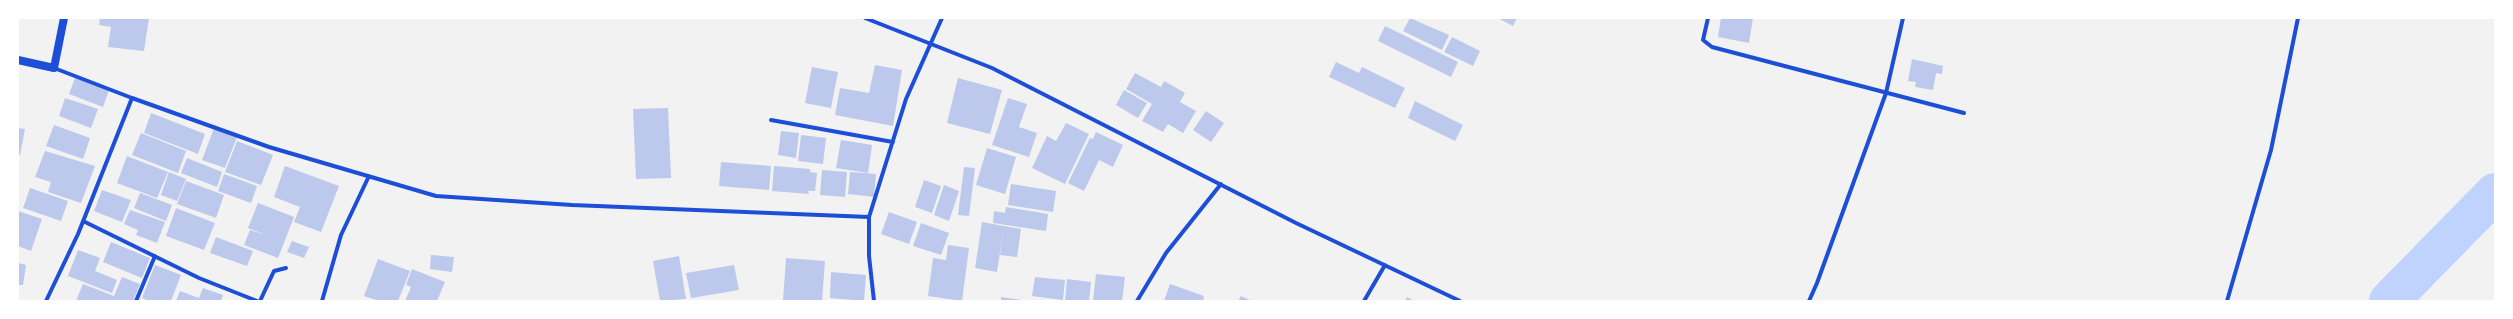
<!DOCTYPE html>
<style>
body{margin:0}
#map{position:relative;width:2513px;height:319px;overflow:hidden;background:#f2f2f2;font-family:Overpass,sans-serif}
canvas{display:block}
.frame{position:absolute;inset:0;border:19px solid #fff;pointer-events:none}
</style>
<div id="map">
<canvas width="2513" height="319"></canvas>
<div class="frame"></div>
</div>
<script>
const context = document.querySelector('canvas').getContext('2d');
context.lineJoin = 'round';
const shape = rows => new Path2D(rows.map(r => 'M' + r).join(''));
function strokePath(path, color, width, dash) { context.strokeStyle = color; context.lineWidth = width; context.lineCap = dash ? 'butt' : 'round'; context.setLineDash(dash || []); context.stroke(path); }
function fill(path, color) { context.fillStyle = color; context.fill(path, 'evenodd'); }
const river = shape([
 [2389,301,2495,193]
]);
const building = shape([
 [100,18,149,18,144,51,108,47,111,27,99,25],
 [1410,18,1449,35,1442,50,1403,31],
 [1498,18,1517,18,1513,26],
 [1721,18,1753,18,1749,43,1718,37],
 [1385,26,1458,62,1451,77,1378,41],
 [1452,37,1480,51,1473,66,1444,52],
 [1912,59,1943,66,1942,74,1936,73,1933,90,1915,87,1916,82,1908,81],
 [1336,62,1359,73,1362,67,1405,88,1395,108,1329,77],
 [875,65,902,70,893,126,835,115,840,88,869,93],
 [812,67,838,72,831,108,805,103],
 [1135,73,1161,87,1164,81,1185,93,1180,102,1196,111,1183,133,1168,124,1163,132,1142,121,1152,104,1126,89],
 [75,78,109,90,103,107,69,94],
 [958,78,1002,90,990,134,947,123],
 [1124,90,1147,103,1138,118,1116,105],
 [65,98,98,109,91,128,59,116],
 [1008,98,1027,104,1019,127,1037,133,1029,157,992,145],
 [1415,101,1463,125,1455,141,1408,118],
 [668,108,671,178,636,179,633,109],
 [1206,111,1224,123,1211,142,1193,130],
 [151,113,205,134,198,154,144,133],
 [1066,123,1089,134,1065,184,1032,168,1047,136,1056,141],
 [54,125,90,138,83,159,46,146],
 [18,128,25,129,20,155,18,155],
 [214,128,237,137,225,168,202,160],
 [781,131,799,133,796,158,778,155],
 [1096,132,1123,145,1113,167,1099,160,1084,191,1068,183,1090,138,1093,139],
 [141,133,186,151,178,173,132,155],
 [801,135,826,138,823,164,798,161],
 [841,140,872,145,868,173,836,168],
 [237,141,273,155,261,185,225,172],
 [987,148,1016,157,1005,194,976,185],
 [45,151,95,166,81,203,48,192,51,182,35,177],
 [127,156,168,172,157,198,117,183],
 [187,158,222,172,217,187,181,173],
 [721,162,771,166,769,190,719,186],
 [285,166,339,186,321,232,294,222,300,207,274,197],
 [774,166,810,169,810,172,817,173,815,191,808,191,809,194,772,191],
 [964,167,975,168,969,216,958,215],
 [822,170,847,172,845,197,820,195],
 [169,172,186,179,177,201,161,195],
 [850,172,876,174,874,197,848,194],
 [224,174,257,186,251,203,218,191],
 [924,180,941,186,932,213,915,207],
 [186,181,224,195,216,218,177,204],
 [1011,184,1056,191,1053,212,1008,205],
 [944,185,959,191,949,221,934,215],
 [30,188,68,201,61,221,23,208],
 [102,190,131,200,122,222,94,211],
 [140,193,172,205,166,221,134,208],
 [258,203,294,217,278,258,244,245,250,230,266,235,248,228],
 [1006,207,1048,214,1046,231,993,223,994,211,1005,213],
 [176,208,215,223,204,250,166,236],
 [130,210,165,222,157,243,136,235,138,230,124,224],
 [18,211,42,219,31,251,18,246],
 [889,212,917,222,909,244,881,234],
 [982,222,1004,226,997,272,975,268],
 [921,223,949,233,941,255,913,246],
 [1004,226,1021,229,1017,257,1000,255],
 [216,237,253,251,247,266,210,253],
 [292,241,309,247,304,258,287,252],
 [111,242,150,258,142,278,103,262],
 [948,245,969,248,962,301,928,296,933,258,946,260],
 [78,250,100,258,95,271,117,280,112,293,68,276],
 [431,255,454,257,452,272,430,269],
 [679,256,686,299,660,301,653,261],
 [786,258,825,261,822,301,783,301],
 [378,259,410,271,398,301,379,301,364,296],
 [18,263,26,265,23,285,18,285],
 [155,265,181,275,171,301,149,301,142,298],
 [734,265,739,290,691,298,686,273],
 [412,269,445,282,437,301,405,301,411,287,406,285],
 [831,272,866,275,864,301,830,298],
 [1096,274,1125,277,1122,301,1093,301],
 [122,277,140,284,133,301,76,301,83,284,114,296],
 [1035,277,1065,280,1063,300,1032,296],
 [1067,279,1091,282,1089,301,1065,301],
 [1170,284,1204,296,1203,301,1164,301],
 [203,288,223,295,221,301,176,301,180,291,199,298],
 [1241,296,1252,301,1238,301],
 [1001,297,1022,300,1022,301,1001,301],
 [1407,297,1414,301,1405,301]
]);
const minor = shape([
 [865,18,992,68,1296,223,1460,301],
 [1708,18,1703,40,1712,47,1964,113],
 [132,98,269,147,436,196,572,205,869,217,906,99,942,18],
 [771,120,893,142],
 [869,217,869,256,874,301],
 [83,221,199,278,257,301],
 [46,301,78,234,132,98,54,68],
 [136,301,155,256],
 [260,301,274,271,286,268],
 [322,301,341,235,369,176],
 [1137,301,1166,253,1221,184],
 [1364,301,1385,265],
 [1809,301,1817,283,1886,93,1903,18],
 [2227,301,2271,150,2298,18]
]);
const secondary = shape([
 [18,60,54,68,64,18]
]);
strokePath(river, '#bfd3fe', 40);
fill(building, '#bdc9ec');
strokePath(minor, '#1d4ed8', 4);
strokePath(secondary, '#1d4ed8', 8);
</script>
